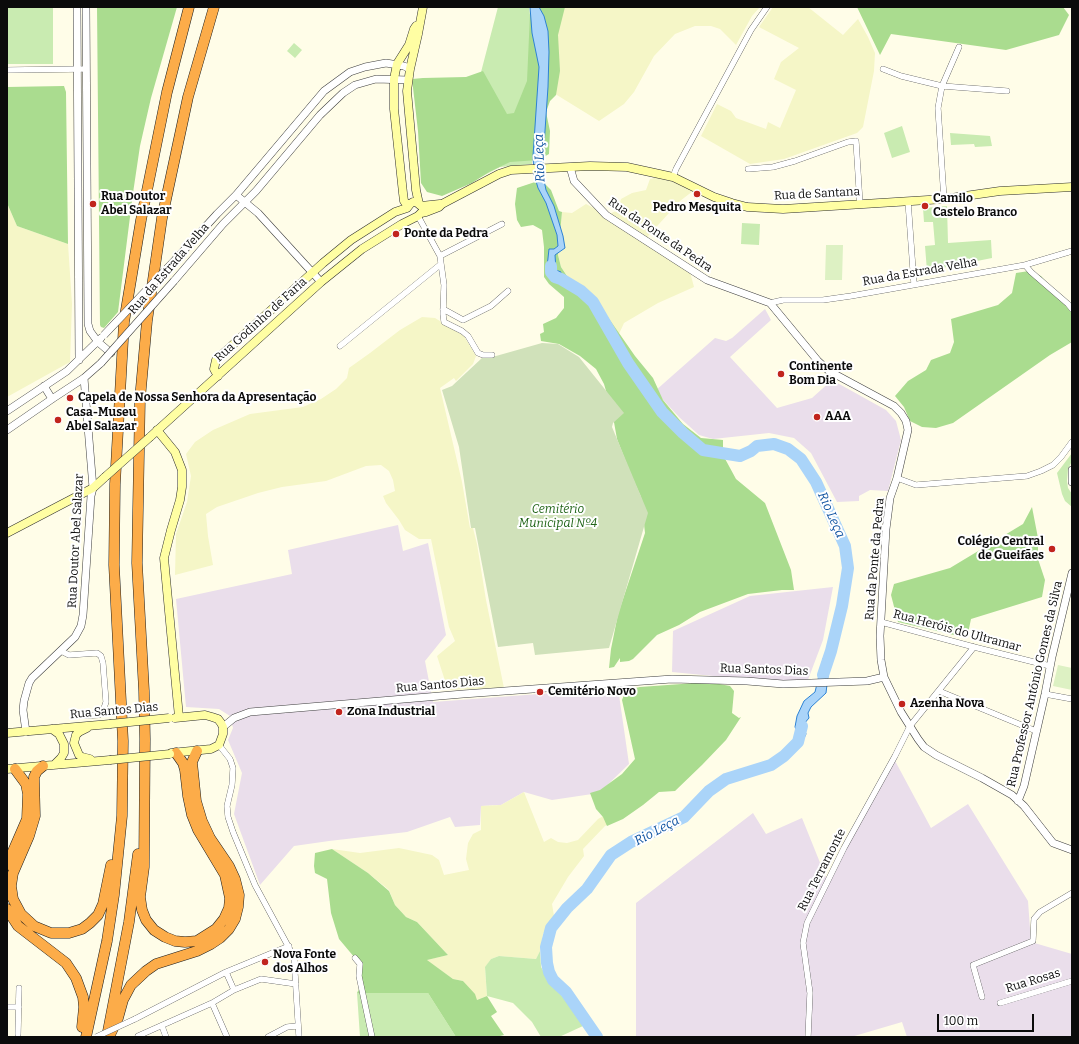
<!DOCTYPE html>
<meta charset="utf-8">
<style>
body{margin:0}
#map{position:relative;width:1079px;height:1044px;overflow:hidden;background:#fffde8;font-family:Bitter,serif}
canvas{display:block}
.frame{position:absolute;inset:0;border:8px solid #0b0b0b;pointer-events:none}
.scale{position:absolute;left:937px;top:1014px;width:97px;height:18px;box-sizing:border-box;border:2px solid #0b0b0b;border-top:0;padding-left:5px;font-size:12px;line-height:14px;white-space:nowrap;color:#0b0b0b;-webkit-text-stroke:3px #fff;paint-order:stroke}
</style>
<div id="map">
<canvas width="1079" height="1044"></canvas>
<div class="frame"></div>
<div class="scale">100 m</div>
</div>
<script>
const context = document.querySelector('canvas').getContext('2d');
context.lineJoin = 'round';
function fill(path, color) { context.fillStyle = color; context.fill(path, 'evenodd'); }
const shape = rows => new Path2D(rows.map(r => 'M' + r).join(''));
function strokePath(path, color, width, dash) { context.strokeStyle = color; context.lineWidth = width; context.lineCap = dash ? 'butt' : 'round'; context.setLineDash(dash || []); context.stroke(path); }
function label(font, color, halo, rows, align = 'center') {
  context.font = font + ' Bitter,serif'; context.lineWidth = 4; context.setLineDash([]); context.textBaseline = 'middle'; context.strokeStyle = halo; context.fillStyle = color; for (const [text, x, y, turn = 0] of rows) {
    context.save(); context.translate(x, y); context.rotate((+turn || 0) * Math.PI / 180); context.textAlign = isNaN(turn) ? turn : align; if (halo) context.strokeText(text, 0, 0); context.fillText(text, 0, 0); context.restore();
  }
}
const industrial = shape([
 [765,309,771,320,730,357,777,408,812,398,832,380,886,410,896,421,901,440,888,491,870,490,859,496,859,501,837,502,811,453,794,438,769,433,713,439,699,435,679,417,655,391,715,338,726,341,732,338],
 [398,525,403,551,428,543,446,635,425,661,433,702,618,688,629,764,599,793,552,800,524,792,501,805,481,806,480,825,455,827,450,817,407,832,329,841,294,846,260,885,234,814,242,773,228,740,233,728,230,716,219,709,186,707,176,599,292,574,288,550],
 [833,587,823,640,806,685,672,672,673,631,750,596],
 [893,757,931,828,968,804,1028,901,1031,942,1072,954,1072,1037,907,1037,902,1022,851,1037,636,1037,636,903,753,813,766,834,802,818,827,880]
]);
const farmland = shape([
 [550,7,760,7,752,16,736,45,720,29,711,26,695,26,675,34,654,56,634,92,624,104,599,121,552,92],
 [773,7,808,7,843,35,858,19,868,37,875,53,874,71,863,127,857,133,784,159,750,164,701,136,717,104,731,111,736,118,766,129,768,122,780,128,796,90,774,79,781,62,799,48,759,27],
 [659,177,672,181,693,191,680,201,648,236,650,245,690,272,694,287,658,303,624,323,619,334,605,313,591,298,578,291,561,267,558,255,562,212,572,213,586,204,607,215,618,210,621,199,632,193,646,190,650,179],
 [7,203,17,226,68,244,72,304,70,362,7,397],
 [422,317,435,318,464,336,476,356,473,364,456,381,454,378,440,388,462,482,470,528,473,528,477,544,486,600,504,688,448,690,437,656,455,641,449,627,431,539,419,539,405,530,399,520,386,503,383,496,395,491,393,480,389,471,381,465,366,466,326,481,282,487,258,493,217,507,206,514,208,536,213,565,175,575,176,534,187,502,191,476,186,454,195,442,213,430,250,414,303,407,321,399,336,389,347,378,349,368,370,353,400,330],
 [524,792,544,842,551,838,558,842,567,843,578,840,598,819,618,808,632,810,605,826,583,849,584,856,568,877,552,904,554,916,543,934,540,951,536,959,499,956,491,959,485,968,487,996,477,1000,463,981,453,979,426,960,448,955,417,922,406,917,395,905,389,890,368,873,332,849,360,853,399,848,432,855,439,860,444,875,469,870,466,859,468,843,473,834,481,830,481,806,501,805]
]);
const green = shape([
 [7,7,53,7,53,64,7,64],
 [498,7,529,7,536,62,532,164,500,167,481,177,474,176,480,76],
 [294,43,302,50,295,58,287,51],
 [902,126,910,152,892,158,884,133],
 [950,133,990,136,992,146,975,147,974,144,951,145],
 [947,206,948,243,991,240,992,258,927,271,925,246,935,245,933,222,924,222,923,208],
 [742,223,760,224,759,245,741,244],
 [1072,453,1072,461,1068,469,1067,481,1068,488,1072,494,1072,507,1065,501,1062,494,1057,473],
 [540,951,541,967,549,981,574,1010,583,1026,559,1037,541,1037,532,1022,513,1003,487,996,485,967,491,959,499,956,536,959],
 [357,993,428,993,456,1037,360,1037]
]);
const forest = shape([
 [97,7,177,7,151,98,140,146,133,193,118,312,104,328,101,327,100,325],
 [532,7,565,7,558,35,560,71,556,95,550,101,546,112,550,131,549,154,538,160,510,162,489,172,472,183,442,196,427,192,421,183,418,131,412,79,423,78,466,77,483,71,507,114,514,113,527,81,530,14],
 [857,7,1063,7,1069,15,1059,35,1006,50,891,34,880,55],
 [64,86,66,92,68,244,17,226,7,203,7,87],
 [535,182,546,185,551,190,559,211,562,212,558,255,561,267,577,291,591,298,605,313,635,356,653,378,663,400,683,424,701,438,723,440,723,455,736,479,765,503,791,570,794,590,782,590,748,594,700,612,679,625,657,635,633,659,629,661,620,662,620,658,614,667,609,668,611,649,618,614,645,533,641,497,629,470,617,439,612,411,604,384,596,369,580,356,559,344,541,341,540,334,544,332,543,324,556,318,564,308,564,297,549,284,544,277,544,247,542,230,533,225,521,227,517,220,515,204,517,188],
 [1029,271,1041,276,1063,300,1072,304,1072,342,1050,355,953,423,936,428,922,427,910,421,904,407,895,396,908,381,926,370,931,360,950,353,954,342,951,319,998,305,1012,293,1016,273],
 [1032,507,1038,538,1038,559,1045,580,1042,597,971,619,967,638,898,622,891,595,894,584,950,568,1023,524],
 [709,682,730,686,734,691,732,713,739,718,741,717,726,740,702,765,675,791,659,792,643,805,623,819,607,826,603,817,596,809,590,793,600,790,622,774,635,759,622,700,626,690,640,687],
 [332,849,368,873,389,891,395,905,406,917,417,922,448,955,427,960,453,979,463,981,475,994,477,1000,487,996,497,1012,491,1016,504,1035,496,1037,456,1037,428,993,357,993,361,985,360,964,339,939,331,913,327,879,315,873,314,866,315,853]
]);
const cemetery = shape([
 [542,343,558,344,579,357,624,413,613,423,612,427,648,513,609,648,535,655,533,643,498,647,475,528,471,528,459,447,442,390,452,386,482,358,496,356]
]);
const pitch = shape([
 [826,245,843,245,842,280,825,280],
 [1058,665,1072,668,1072,690,1053,686]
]);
const water = shape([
 [530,7,539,7,544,16,548,31,549,52,548,87,543,160,543,175,546,190,554,206,563,236,565,248,555,255,556,270,561,272,558,282,548,276,547,267,549,249,554,249,558,246,557,235,546,203,538,188,534,174,533,156,539,67,532,33,530,7],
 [823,659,830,659,826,693,811,707,808,713,809,718,803,725,806,734,802,742,797,741,798,733,795,727,797,716,804,701,815,692,823,659]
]);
const river = shape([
 [551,266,551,272,555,277,561,279,581,291,593,302,628,363,662,412,683,433,703,450,740,456,751,451,757,446,774,444,788,449,801,459,816,482,845,546,848,568,842,606,831,651,823,675],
 [597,1037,566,992,553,980,549,972,547,963,546,947,551,928,567,908,587,889,611,855,631,842,684,817,709,791,726,779,771,765,784,756,798,742,802,726]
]);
const minor = shape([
 [883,69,901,76,942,86,1007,91],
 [7,70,86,69],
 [748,169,773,167,795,161,848,142,856,141,860,204],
 [673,177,676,169,751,30,767,7],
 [944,199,938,108,942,86,959,47],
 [908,201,914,284],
 [418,216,440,256,444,285,443,314,444,322,462,331,468,336,478,353,483,355,492,355],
 [440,256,502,224],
 [1025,265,1031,272,1068,304,1072,309],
 [770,303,783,300,823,300,851,296,1025,265,1072,251],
 [443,309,463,320,491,306,508,291],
 [340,346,441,264],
 [897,478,916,485,1027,476,1041,471,1053,465,1061,457,1072,442],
 [881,622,974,647,1050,666],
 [61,651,69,655,97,653,101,656,103,663,106,702,103,711,99,715,75,716],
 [939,691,1036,731],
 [1045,694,1072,699],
 [219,745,230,759,233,768,232,785,227,806,228,817,233,832,255,885,294,957,299,1037],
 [355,958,360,964,359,976,372,1037],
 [226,972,234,990,261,979,296,984],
 [982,997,973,965,1033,941,1034,919,1040,912,1072,893],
 [212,1003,227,1037],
 [1000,1003,1072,981],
 [7,1007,19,1007],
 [135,1019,226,972,289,946],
 [162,1026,166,1037],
 [18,1034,19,988],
 [138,1036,212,1003,234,990],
 [268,1037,287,1027,297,1026],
 [808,1037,810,993,803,943,807,923,844,848,895,756,910,726,974,647]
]);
const tertiary = shape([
 [77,7,79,360],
 [86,7,88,324,90,331,98,342,111,353],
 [570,167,574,181,606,215,707,280,770,303,818,361,829,371,894,406,901,413,906,421,908,430,897,478,890,498,886,529,880,636,881,660,884,677,901,712,918,739,924,747,936,755,982,778,1012,795,1024,806,1053,843,1072,850],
 [236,195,258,213,321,282],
 [176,259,217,214,236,195,324,91,350,72,365,67,386,63,404,66,410,69],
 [174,281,223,224,256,191,320,115,343,93,355,85,376,79,408,80],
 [44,386,52,399],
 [7,411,67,371,101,338],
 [7,430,52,399,84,378,101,363],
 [1072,470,1072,482],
 [223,727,234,718,250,712,463,694,672,679,747,681,783,684,867,681,884,677],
 [26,732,23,710,24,701,29,683,32,678,75,637,81,626,83,615,91,496,93,488,84,378],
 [1018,801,1024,786,1045,694,1052,657,1072,573]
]);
const secondary = shape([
 [419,204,416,190,407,91,410,69,418,34,423,7],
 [408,206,404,201,403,193,394,109,394,79,397,64,409,45,414,29,416,26],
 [218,376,214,369,216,360,323,263,351,240,395,212,407,208,410,204,413,202,416,202,421,206,440,204],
 [157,430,175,452,182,470,182,487,180,500,171,530,164,558,179,717],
 [150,437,321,282,362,249,402,224,418,216,421,213,426,212,439,207,442,204,499,174,511,170,590,166,627,167,673,177,714,197,732,203,747,207,783,209,944,199,1000,191,1072,187],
 [7,533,93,488,105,477],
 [87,728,79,732,76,735,74,743,79,755,82,757,90,759],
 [52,729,59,734,64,744,64,753,61,758,55,764],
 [7,733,110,724],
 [171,753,211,749,219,745,223,734,223,727,221,723,218,719,212,717,205,715,175,718],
 [7,769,110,760]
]);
const motorway = shape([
 [176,753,183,763,185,770,188,796,192,815,198,830,225,875,230,898,229,908,224,919,216,929,197,941,185,942,175,941,165,937,154,930,146,920,142,910,140,897,144,867,145,739,144,691,137,563,140,399,147,321,162,218,188,97,214,7],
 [43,766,37,771,34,777,35,816,29,836,13,873,11,886,13,899,21,914,34,926,51,933,69,933,82,929,90,923,98,915,103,904,111,865],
 [7,865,27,819,28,794,26,784,15,769],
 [7,909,18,926,66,963,76,978,83,997,84,1007,82,1027],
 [108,1031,129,922,138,854],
 [86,1037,107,941,114,895,122,816,123,741,114,565,115,484,124,322,141,220,167,92,189,7],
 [109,1037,118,1018,123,1000,131,985,146,971,156,964,197,951,211,944,220,938,229,929,235,919,238,907,239,895,235,879,229,866,210,838,202,821,196,801,192,762,197,751]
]);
const minorBridge = shape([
 [96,1037,135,1019]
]);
const tertiaryBridge = shape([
 [104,335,176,259],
 [101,363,174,281]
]);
const secondaryBridge = shape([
 [105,477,150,437],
 [110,724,169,718],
 [110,760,170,754]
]);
const markers = [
 [697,194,4,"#c1241d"],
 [93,204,4,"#c1241d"],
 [925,206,4,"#c1241d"],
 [396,234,4,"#c1241d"],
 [781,374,4,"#c1241d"],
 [70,398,4,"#c1241d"],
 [817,417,4,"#c1241d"],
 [58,420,4,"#c1241d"],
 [1052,549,4,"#c1241d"],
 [540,692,4,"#c1241d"],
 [902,704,4,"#c1241d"],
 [339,712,4,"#c1241d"],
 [265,962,4,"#c1241d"]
];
const streetNames = [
 ["Rua de Santana",817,194,-3],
 ["Rua da Ponte da Pedra",660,235,34],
 ["Rua da Estrada Velha",169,269,-49],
 ["Rua da Estrada Velha",920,272,-10],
 ["Rua Godinho de Faria",261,320,-42],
 ["Rua Doutor Abel Salazar",76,541,-87],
 ["Rua da Ponte da Pedra",875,559,-85],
 ["Rua Heróis do Ultramar",957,631,15],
 ["Rua Santos Dias",764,670,2],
 ["Rua Professor António Gomes da Silva",1035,684,-77],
 ["Rua Santos Dias",440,685,-5],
 ["Rua Santos Dias",114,711,-5],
 ["Rua Terramonte",822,870,-63],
 ["Rua Rosas",1033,981,-17]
];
const poiNames = [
 ["Rua Doutor",101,197],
 ["Abel Salazar",101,211],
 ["Camilo",933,199],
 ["Castelo Branco",933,213],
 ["Pedro Mesquita",697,208,"center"],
 ["Ponte da Pedra",404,234],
 ["Continente",789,367],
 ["Bom Dia",789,381],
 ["Capela de Nossa Senhora da Apresentação",78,398],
 ["Casa-Museu",66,413],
 ["Abel Salazar",66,427],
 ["AAA",825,417],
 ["Colégio Central",1044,542,"right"],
 ["de Gueifães",1044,556,"right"],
 ["Cemitério Novo",548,692],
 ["Azenha Nova",910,704],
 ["Zona Industrial",347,712],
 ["Nova Fonte",273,955],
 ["dos Alhos",273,969]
];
const parkNames = [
 ["Cemitério",558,510],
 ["Municipal Nº4",558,524]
];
const waterNames = [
 ["Rio Leça",540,158,-92],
 ["Rio Leça",831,515,66],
 ["Rio Leça",657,831,-28]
];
fill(industrial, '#eadeeb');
fill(farmland, '#f5f6c7');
fill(green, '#c9ebb1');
fill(forest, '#aadc8f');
fill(cemetery, '#d0e1ba');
fill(pitch, '#ddf1c3');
fill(water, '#aad4f9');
strokePath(water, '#2d82d4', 1);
strokePath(river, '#aad4f9', 12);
strokePath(minor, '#3e3e3e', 6);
strokePath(tertiary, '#3e3e3e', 8);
strokePath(secondary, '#2d2d2d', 9);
strokePath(motorway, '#1c1c1c', 11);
strokePath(minor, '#fff', 5.5);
strokePath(tertiary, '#fff', 7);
strokePath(secondary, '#fffea3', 8);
strokePath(motorway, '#fcac49', 10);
strokePath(minorBridge, '#3e3e3e', 6, []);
strokePath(tertiaryBridge, '#3e3e3e', 8, []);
strokePath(secondaryBridge, '#2d2d2d', 9, []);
strokePath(minorBridge, '#fff', 5.5);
strokePath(tertiaryBridge, '#fff', 7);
strokePath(secondaryBridge, '#fffea3', 8);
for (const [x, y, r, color] of markers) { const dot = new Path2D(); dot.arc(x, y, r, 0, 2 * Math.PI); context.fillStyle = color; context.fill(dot); strokePath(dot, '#fff', 1.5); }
label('12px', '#0b0b0b', '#fff', streetNames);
label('bold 12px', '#0b0b0b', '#fff', poiNames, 'left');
label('italic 12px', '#216519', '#fff', parkNames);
label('italic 13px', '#0f53a1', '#fff', waterNames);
</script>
